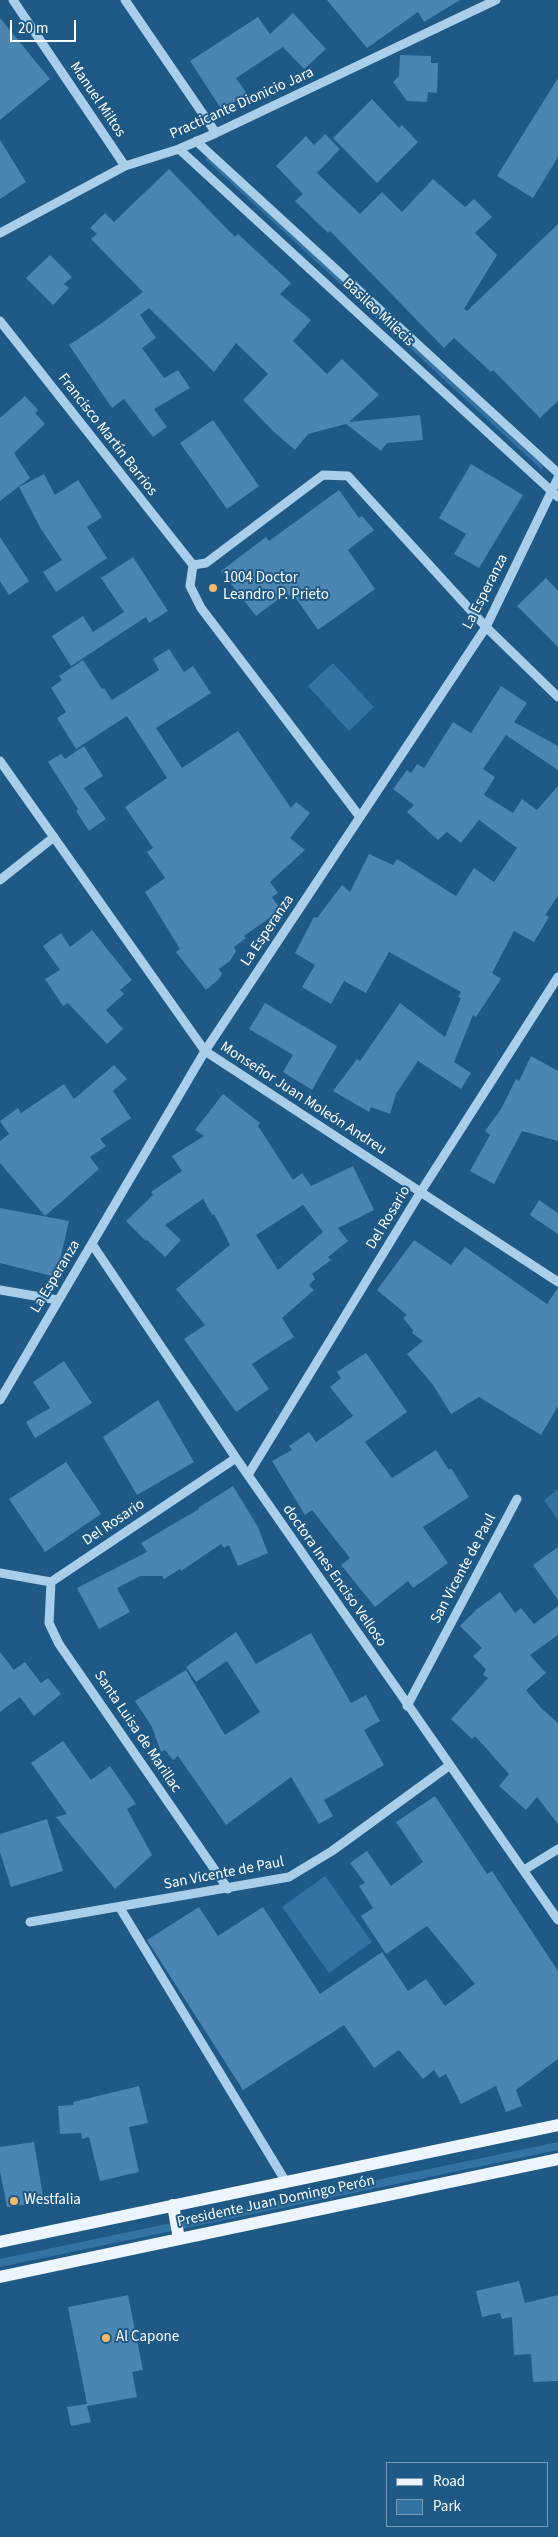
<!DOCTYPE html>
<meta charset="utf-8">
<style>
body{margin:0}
#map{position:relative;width:558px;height:2537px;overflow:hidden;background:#1f5986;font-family:"Source Sans 3",sans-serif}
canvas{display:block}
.legend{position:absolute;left:386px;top:2462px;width:162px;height:65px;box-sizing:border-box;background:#1f5986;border:1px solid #799bb6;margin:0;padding:6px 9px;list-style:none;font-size:15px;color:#fff}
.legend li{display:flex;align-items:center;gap:10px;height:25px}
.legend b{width:25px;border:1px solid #799bb6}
.scale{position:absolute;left:10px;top:20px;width:66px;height:22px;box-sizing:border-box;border:2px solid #fff;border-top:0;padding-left:6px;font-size:15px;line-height:18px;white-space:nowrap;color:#fff;-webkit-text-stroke:4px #1f5986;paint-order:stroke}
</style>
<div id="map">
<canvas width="558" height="2537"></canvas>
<ul class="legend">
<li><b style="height:6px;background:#ecf5fe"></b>Road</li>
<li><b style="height:14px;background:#3373a3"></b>Park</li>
</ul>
<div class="scale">20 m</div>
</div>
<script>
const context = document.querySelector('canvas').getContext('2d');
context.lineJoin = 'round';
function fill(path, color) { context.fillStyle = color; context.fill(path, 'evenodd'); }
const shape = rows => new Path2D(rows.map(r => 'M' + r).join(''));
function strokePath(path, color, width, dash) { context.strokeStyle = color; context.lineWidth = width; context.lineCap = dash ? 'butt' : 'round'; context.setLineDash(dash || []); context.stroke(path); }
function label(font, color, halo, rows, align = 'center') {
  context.font = font + ' "Source Sans 3",sans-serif'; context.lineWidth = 4; context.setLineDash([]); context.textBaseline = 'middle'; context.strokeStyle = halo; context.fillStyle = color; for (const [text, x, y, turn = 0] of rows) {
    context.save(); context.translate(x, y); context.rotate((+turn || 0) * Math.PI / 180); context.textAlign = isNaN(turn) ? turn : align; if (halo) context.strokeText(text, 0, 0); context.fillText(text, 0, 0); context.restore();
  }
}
const green = shape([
 [207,156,543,466,543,469,541,469,206,160],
 [333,663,374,707,349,731,308,686],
 [558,1490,558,1520,544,1500],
 [325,1876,372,1942,329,1973,282,1907],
 [558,2142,558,2150,0,2267,0,2259]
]);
const building = shape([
 [327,0,460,0,424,22,418,12,367,48],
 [293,13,326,49,304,69,283,47,236,78,247,94,222,110,190,61,258,17,270,34],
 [0,18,50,79,0,120],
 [400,55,431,56,431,63,438,63,437,93,428,92,427,102,407,101,393,82,399,76],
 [558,78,558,157,533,198,497,176],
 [372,99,399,128,402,125,418,142,377,183,333,138],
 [325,134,340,149,317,173,360,214,382,192,402,212,433,179,465,207,474,199,492,217,475,233,497,255,464,309,467,311,558,224,558,401,540,418,493,370,491,372,454,338,444,348,330,231,328,233,295,201,303,194,276,166,306,136,314,145],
 [0,140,26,182,0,199],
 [169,169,235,237,238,234,291,283,280,294,311,320,293,341,327,374,342,359,379,395,349,422,420,415,423,440,387,443,381,451,346,424,308,434,295,450,274,432,243,400,268,374,236,343,214,372,149,308,140,315,156,338,142,348,164,378,178,370,190,388,154,409,167,427,153,437,124,399,112,408,69,345,99,325,143,292,91,239,97,234,90,228,105,213,114,222],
 [50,255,72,277,64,284,69,288,53,305,26,278],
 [25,396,38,410,35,413,45,424,14,453,30,478,0,501,0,418],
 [213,420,259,486,227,509,180,443],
 [471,464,523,495,479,568,454,554,466,534,439,518],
 [44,474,55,495,78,480,102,517,87,527,107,558,56,592,43,572,62,560,41,529,19,487],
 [339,490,359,518,362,516,374,530,348,550,375,589,318,630,293,594,289,596,287,593,256,616,221,571,266,537,269,541],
 [0,537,29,581,9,595,0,581],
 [133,557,168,611,149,623,146,617,71,666,52,636,83,616,93,632,124,612,101,578],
 [546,578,558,591,558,647,517,606],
 [169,649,184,672,193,666,211,693,156,728,182,768,238,731,291,808,296,802,310,813,290,838,305,850,270,882,278,893,272,897,281,910,244,936,246,938,234,947,236,951,230,961,219,969,222,974,218,980,206,990,176,952,180,949,145,892,165,878,147,852,153,848,125,807,167,778,127,716,76,749,57,718,66,712,51,688,62,680,59,676,83,660,102,689,104,688,112,700,159,670,153,659],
 [501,686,527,703,514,722,558,746,558,770,506,735,483,769,495,777,484,795,513,813,522,799,537,810,558,786,558,896,545,915,549,917,534,942,514,931,492,973,501,979,476,1017,473,1015,454,1062,471,1073,461,1089,418,1061,396,1094,390,1114,371,1107,369,1112,333,1091,357,1059,360,1061,400,1003,445,1037,461,998,458,997,461,992,389,952,366,993,344,981,331,1004,302,987,315,965,295,953,314,917,317,918,342,885,350,892,369,854,393,865,397,859,456,896,474,868,494,882,517,848,479,820,461,843,447,832,438,840,407,812,414,805,393,789,407,770,411,773,417,764,424,768,453,722,471,733],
 [84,746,103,776,84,788,106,819,89,831,76,811,78,809,48,762,61,754,65,759],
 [92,930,132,980,120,990,124,994,106,1010,123,1029,107,1044,68,1003,63,1006,45,979,60,970,43,946,61,933,70,947],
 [265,1003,337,1046,312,1090,283,1072,293,1055,249,1029],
 [531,1056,558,1071,558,1141,522,1131,494,1184,470,1171,490,1135,485,1131,501,1109,516,1079,519,1081],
 [114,1065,127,1079,113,1091,131,1118,100,1139,106,1146,90,1157,99,1169,45,1216,0,1163,0,1141,9,1134,0,1121,18,1108,21,1113,64,1084,74,1099],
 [223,1094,260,1123,258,1126,293,1180,302,1173,311,1186,353,1166,374,1210,338,1228,348,1241,328,1257,331,1260,312,1274,315,1279,309,1285,314,1290,282,1318,294,1337,252,1364,269,1389,236,1412,184,1339,205,1325,176,1289,230,1245,214,1214,212,1215,203,1199,165,1225,181,1240,165,1257,147,1240,146,1241,126,1221,153,1195,151,1192,182,1171,172,1156,204,1136,195,1130],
 [303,1205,323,1232,278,1270,256,1235],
 [539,1200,558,1213,558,1234,530,1215],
 [0,1208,69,1221,56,1277,0,1263],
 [414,1240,451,1265,465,1247,547,1304,558,1288,558,1406,541,1435,479,1397,451,1414,433,1385,407,1354,423,1341,412,1333,413,1330,403,1318,407,1315,377,1290],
 [366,1353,407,1412,365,1442,392,1478,436,1450,449,1470,451,1468,469,1497,423,1527,448,1563,413,1588,408,1581,375,1607,341,1565,350,1558,312,1510,305,1515,272,1461,292,1450,289,1446,309,1432,316,1442,353,1416,330,1387,341,1378,337,1372],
 [64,1361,92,1403,35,1438,26,1422,50,1408,33,1382],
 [158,1400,194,1462,137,1495,103,1437],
 [66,1462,101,1514,45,1552,9,1499],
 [233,1486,258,1527,268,1553,238,1566,229,1545,224,1548,221,1544,181,1571,180,1569,164,1579,162,1576,140,1576,117,1588,130,1612,99,1629,77,1588,147,1552,141,1543,199,1509,198,1508],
 [558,1547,558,1600,533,1565],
 [500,1592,515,1613,521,1608,534,1624,558,1606,558,1635,530,1655,546,1673,526,1690,541,1708,558,1723,558,1824,537,1797,526,1810,499,1786,509,1774,475,1736,472,1739,451,1719,488,1678,483,1675,486,1669,473,1656,482,1648,460,1626,476,1610],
 [236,1632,256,1664,311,1633,351,1703,366,1695,380,1721,364,1730,384,1765,324,1800,333,1816,319,1824,291,1777,226,1825,178,1756,173,1760,165,1750,161,1752,152,1727,135,1701,186,1670,225,1735,260,1712,227,1661,196,1682,186,1667],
 [0,1652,14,1670,25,1662,41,1683,48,1678,61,1694,34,1716,20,1697,0,1712],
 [63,1741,91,1780,110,1766,136,1804,127,1809,152,1855,115,1889,56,1817,67,1814,31,1763],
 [435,1796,487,1874,492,1871,558,1971,558,2059,516,2090,522,2106,506,2112,496,2086,461,2104,446,2074,439,2078,434,2070,423,2079,399,2050,374,2068,344,2025,243,2090,147,1940,199,1907,218,1936,263,1907,320,1994,382,1952,408,1991,426,1979,445,2006,475,1984,427,1926,386,1954,361,1916,373,1908,359,1886,365,1883,350,1863,367,1851,391,1886,423,1862,396,1822],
 [47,1819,63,1871,11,1887,0,1852,0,1834],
 [139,2086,148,2123,129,2127,139,2172,100,2181,89,2137,82,2139,81,2133,60,2134,58,2106,74,2105,73,2102],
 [34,2142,44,2202,7,2207,0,2171,0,2147],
 [519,2281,525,2303,558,2295,558,2381,533,2382,531,2354,514,2355,512,2317,502,2319,500,2313,482,2317,476,2291],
 [128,2295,143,2370,132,2372,137,2397,87,2406,91,2422,71,2426,67,2407,87,2404,68,2307]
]);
const minor = shape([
 [13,0,125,166],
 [125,0,216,133],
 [196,141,558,473],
 [179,149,558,497],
 [0,233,125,166,179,149,216,133,496,0],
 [0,321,193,565],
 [193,565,206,563,323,475,348,476,486,627,558,697],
 [193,565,190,586,201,608,360,817],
 [0,761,205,1051,558,1282],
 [0,880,54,837],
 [92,1244,236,1458,558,1920],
 [0,1290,58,1300],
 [0,1400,205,1051,486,627,558,478],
 [248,1475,420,1193,558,977],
 [0,1573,51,1582,236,1458],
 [51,1582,49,1623,59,1644,228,1889],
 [407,1706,517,1499],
 [524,1870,558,1849],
 [120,1908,286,2182],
 [30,1922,289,1877,332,1851,450,1765]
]);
const major = shape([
 [173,2205,179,2239],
 [0,2242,558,2125],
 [0,2277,558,2159]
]);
const markers = [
 [213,588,5,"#f8bc68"],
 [14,2201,5,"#f8bc68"],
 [106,2338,5,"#f8bc68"]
];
const streetNames = [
 ["Manuel Miltos",97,100,56],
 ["Practicante Dionicio Jara",242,104,-24],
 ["Basileo Milecis",378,313,43],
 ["Francisco Martín Barrios",107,435,52],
 ["La Esperanza",486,592,-63],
 ["La Esperanza",268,931,-56],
 ["Monseñor Juan Moleón Andreu",303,1099,33],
 ["Del Rosario",389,1218,-59],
 ["La Esperanza",56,1277,-59],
 ["Del Rosario",114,1523,-34],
 ["San Vicente de Paul",464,1569,-62],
 ["doctora Ines Enciso Velloso",334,1576,55],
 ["Santa Luisa de Marillac",137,1732,56],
 ["San Vicente de Paul",224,1874,-11],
 ["Presidente Juan Domingo Perón",276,2202,-12]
];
const poiNames = [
 ["1004 Doctor",223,579],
 ["Leandro P. Prieto",223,596],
 ["Westfalia",24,2201],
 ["Al Capone",116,2338]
];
fill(green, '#3373a3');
fill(building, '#4b85b1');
strokePath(minor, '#a8ceea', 9);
strokePath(major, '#ecf5fe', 12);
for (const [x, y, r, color] of markers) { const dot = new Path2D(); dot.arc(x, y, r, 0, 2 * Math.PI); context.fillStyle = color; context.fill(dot); strokePath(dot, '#1f5986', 2); }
label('15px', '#fff', '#1f5986', streetNames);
label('15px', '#fff', '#1f5986', poiNames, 'left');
</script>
